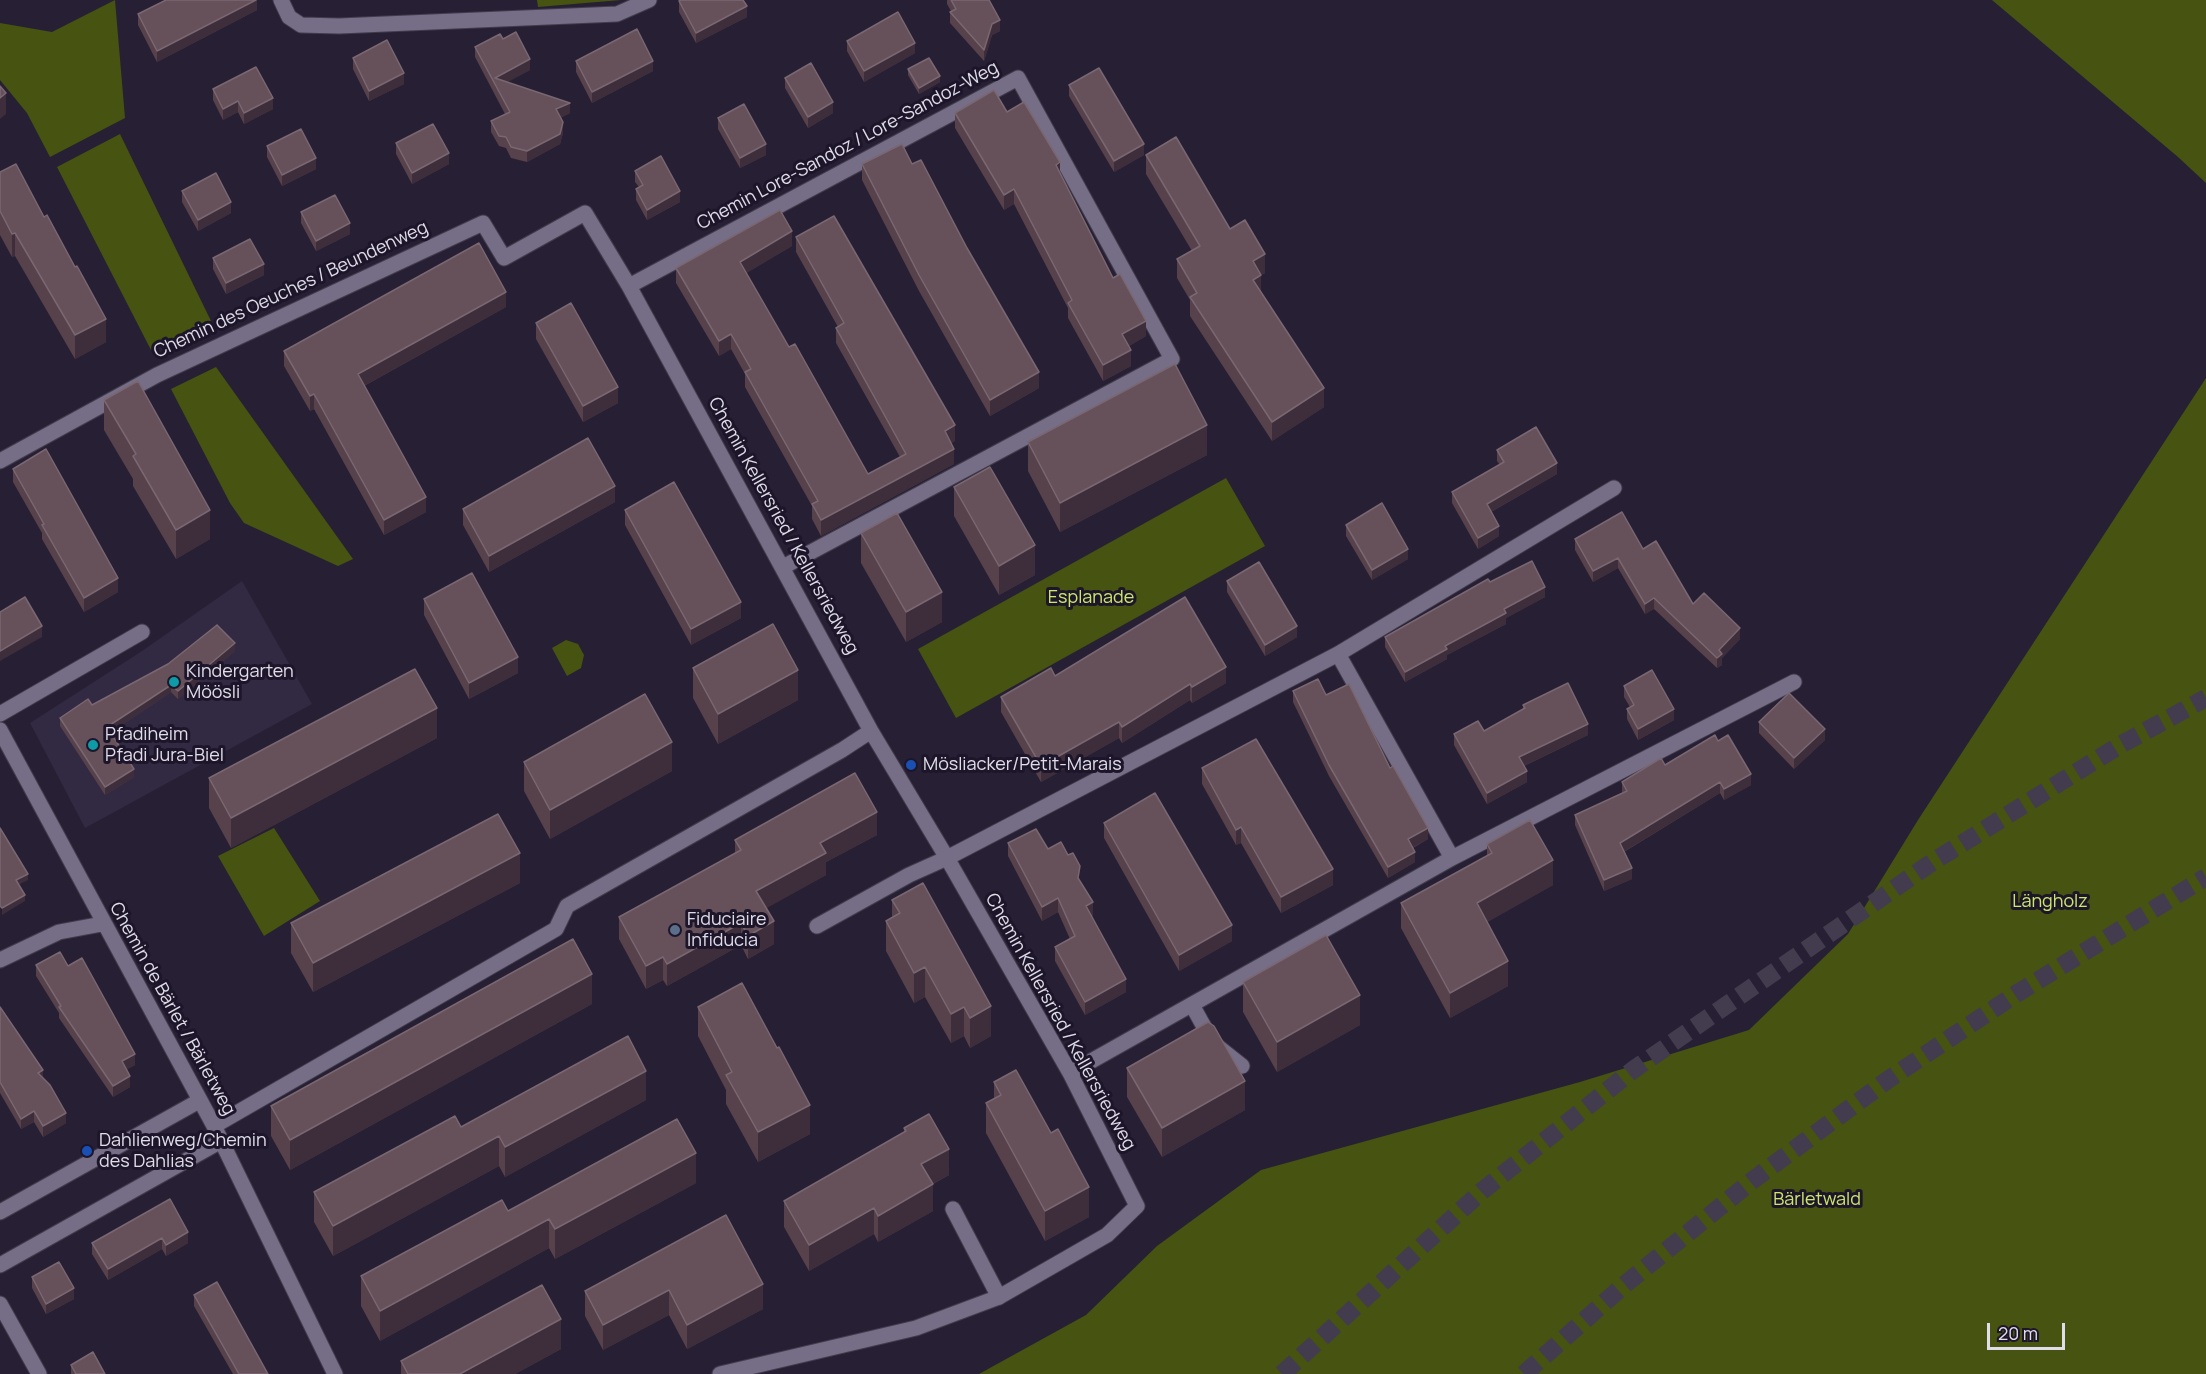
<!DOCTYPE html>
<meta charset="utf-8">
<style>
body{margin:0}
#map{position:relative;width:2206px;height:1374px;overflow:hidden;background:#272034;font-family:Manrope,sans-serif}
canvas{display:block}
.scale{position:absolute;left:1987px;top:1323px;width:78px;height:27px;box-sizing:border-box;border:3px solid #e0dce9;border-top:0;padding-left:8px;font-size:18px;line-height:21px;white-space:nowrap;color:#e0dce9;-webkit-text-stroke:4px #1d162a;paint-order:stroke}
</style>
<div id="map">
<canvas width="2206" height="1374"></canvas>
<div class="scale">20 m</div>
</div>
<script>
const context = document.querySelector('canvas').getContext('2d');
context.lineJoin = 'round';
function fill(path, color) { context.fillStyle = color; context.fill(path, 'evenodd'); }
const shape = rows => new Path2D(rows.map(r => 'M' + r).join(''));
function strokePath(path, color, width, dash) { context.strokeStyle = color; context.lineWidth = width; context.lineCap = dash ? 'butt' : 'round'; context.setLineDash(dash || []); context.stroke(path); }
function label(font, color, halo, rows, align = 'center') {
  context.font = font + ' Manrope,sans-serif'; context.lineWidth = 6; context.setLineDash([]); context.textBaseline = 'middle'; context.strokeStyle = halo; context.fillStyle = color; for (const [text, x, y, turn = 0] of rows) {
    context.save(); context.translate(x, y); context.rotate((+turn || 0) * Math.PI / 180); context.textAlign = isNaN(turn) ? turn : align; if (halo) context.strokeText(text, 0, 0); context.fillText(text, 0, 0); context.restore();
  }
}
const built = shape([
 [242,581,312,704,85,828,30,723,142,651]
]);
const green = shape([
 [115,0,125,118,50,157,27,113,0,80,0,23,52,32],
 [537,0,621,0,538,7],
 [1992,0,2206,0,2206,183,2178,157],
 [120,134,211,321,151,350,57,167],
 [216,367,353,559,338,566,244,523,230,503,171,389],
 [2206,378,2206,1374,979,1374,1086,1315,1157,1246,1261,1170,1580,1082,1749,1030,1848,934,1918,820],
 [1226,478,1265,546,956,718,918,649],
 [566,640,578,644,584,655,581,668,567,676,552,648],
 [274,828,320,901,264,936,218,856]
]);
const motorwayTunnel = shape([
 [1282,1374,1482,1191,1633,1070,1934,861,2120,745,2206,698],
 [1524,1374,1623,1286,1753,1180,1889,1079,2016,994,2206,877]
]);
const service = shape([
 [0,714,142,632],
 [817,926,909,875,947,858],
 [1192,1005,1213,1043,1242,1066],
 [953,1209,999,1297],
 [0,1304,39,1374]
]);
const minor = shape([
 [281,0,289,17,301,25,339,26,617,14,649,0],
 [629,286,1018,78,1172,359,783,567],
 [0,461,157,375,483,223,504,258,585,213,629,286,871,731,947,858,1070,1073,1137,1206,1107,1235,999,1297,916,1328,720,1374],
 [1338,654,1452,858],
 [0,730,214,1126,335,1374],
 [947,858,1338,654,1614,488],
 [0,960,59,932,102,924],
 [1070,1073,1452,858,1794,682],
 [214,1126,556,929,567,906,842,750,871,731],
 [0,1212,199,1101],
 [0,1265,221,1141]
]);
const wall = shape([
 [947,0,989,0,1000,31,992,35,984,61,950,23,950,12,951,11,947,4],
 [679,1,747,17,696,43,679,12],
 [257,10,157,62,138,25,138,14],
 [503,39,530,70,507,82,570,113,560,118,563,133,560,144,527,162,511,158,506,148,499,146,491,132,491,121,505,114,475,57,475,47],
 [847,41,915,53,864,82,847,51],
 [353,58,404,84,369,101,353,69],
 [576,61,653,71,592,103,576,72],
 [908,69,940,82,919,94,908,75],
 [785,78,833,113,808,128,785,88],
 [1069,85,1144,155,1114,172,1069,96],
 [213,89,273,109,244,124,238,112,223,120,213,100],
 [1007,112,1060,173,1113,278,1146,336,1129,346,1131,366,1103,381,1068,318,1068,308,1014,204,1004,210,955,128,955,113],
 [718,118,766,155,740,168,718,129],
 [396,143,449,164,412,184,396,154],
 [267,146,316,169,282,186,267,157],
 [1146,155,1230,229,1265,273,1261,275,1261,292,1324,407,1272,441,1190,316,1190,300,1177,278,1177,259,1192,251,1146,174],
 [862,164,912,164,1039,388,990,416,919,291,862,180],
 [635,171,680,202,647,220,636,200,636,189,639,187,635,182],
 [0,172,106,342,75,359,15,256,12,257,0,235],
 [182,191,231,213,198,231,182,202],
 [301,212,350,234,316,251,301,223],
 [796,237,955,441,951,443,954,464,821,536,812,519,812,506,745,387,745,374,731,349,719,356,676,283,676,268,792,246,746,273,789,347,868,474,900,457,836,343,836,328,838,327,796,252],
 [213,258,264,275,226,294,213,269],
 [506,307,364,386,426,512,384,535,314,409,310,411,284,366,284,351],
 [536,323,618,403,583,422,536,339],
 [104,400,210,539,176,559,133,486,133,479,104,430],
 [1028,442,1207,455,1060,532,1028,471],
 [1497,450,1557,474,1491,512,1499,536,1478,549,1452,503,1452,492,1500,465,1497,461],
 [13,469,118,592,84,612,42,539,42,533,13,482],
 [954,487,1035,575,999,595,954,516],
 [615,502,489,572,463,525,463,509],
 [625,510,741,618,691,645,625,525],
 [1346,525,1408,559,1372,580,1346,536],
 [861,533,942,622,906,642,861,563],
 [1575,539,1643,549,1693,604,1740,639,1722,658,1722,665,1717,668,1654,609,1645,614,1618,568,1593,582,1575,550],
 [1227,581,1297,637,1265,656,1227,592],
 [1490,582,1545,597,1506,618,1506,624,1447,655,1447,659,1405,682,1385,647,1385,637],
 [424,599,518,673,469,699,424,615],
 [235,651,178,699,171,692,110,733,134,777,105,795,60,726,60,718],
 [693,668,798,700,718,744,693,698],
 [1055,676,1226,683,1192,703,1190,700,1122,743,1119,738,1041,782,1001,712,1001,697],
 [1624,686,1674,720,1638,740,1627,719,1627,709,1630,707,1624,697],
 [1293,691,1326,695,1390,768,1428,839,1413,848,1415,862,1388,878,1329,776,1293,702],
 [1523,705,1588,735,1524,766,1527,782,1487,804,1454,745,1454,734,1484,731,1523,709],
 [1759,722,1825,740,1794,769,1759,733],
 [437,738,231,848,209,808,209,778],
 [1718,741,1751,785,1724,800,1720,793,1624,852,1632,879,1604,891,1575,825,1575,815,1622,793,1622,782,1665,765],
 [524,762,672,771,550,839,524,791],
 [1202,768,1333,885,1281,913,1241,843,1236,845,1202,784],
 [1104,823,1232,941,1179,971,1104,838],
 [877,835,826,862,826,875,766,908,774,944,748,959,741,945,667,986,663,980,646,989,619,939,619,917,735,853,735,840],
 [1008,843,1080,881,1093,916,1091,916,1126,992,1085,1015,1055,961,1055,947,1070,939,1058,912,1042,921,1008,856],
 [1487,844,1553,885,1487,922,1508,986,1450,1018,1401,928,1401,903,1487,856],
 [520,883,313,992,291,953,291,923],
 [892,900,991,1036,970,1048,964,1036,951,1043,925,997,914,1003,886,951,886,921,892,917],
 [36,965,68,966,135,1065,127,1069,130,1087,113,1097,59,1018,59,1013,36,976],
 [1243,982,1360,1025,1277,1072,1243,1012],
 [592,1004,290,1170,271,1136,271,1106],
 [0,1007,43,1078,66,1123,43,1137,34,1122,21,1129,0,1093],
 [698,1007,810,1134,758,1162,726,1104,726,1090,698,1036],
 [1127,1068,1245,1110,1162,1157,1127,1097],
 [994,1082,1089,1217,1045,1241,986,1133,986,1103,994,1099],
 [646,1100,505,1177,499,1166,333,1256,314,1222,314,1192,461,1127],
 [904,1128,949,1175,933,1184,933,1211,878,1242,874,1234,809,1271,784,1227,784,1201,904,1132],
 [696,1183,555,1259,549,1248,380,1341,361,1306,361,1276,508,1211],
 [170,1199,188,1243,166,1256,162,1249,108,1280,92,1254,92,1243],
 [32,1277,74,1299,46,1314,32,1288],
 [763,1284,763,1309,687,1349,669,1315,603,1350,585,1316,585,1291],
 [194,1295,268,1374,233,1374,194,1306],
 [561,1349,515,1374,401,1374,401,1361],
 [71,1365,105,1374,71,1374]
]);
const shadedWall = shape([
 [257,0,257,10,157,62,157,51],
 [747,6,747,17,696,43,696,33],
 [1000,20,1000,31,992,35,984,61,984,50,992,24],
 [915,43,915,53,864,82,864,71],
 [530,59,530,70,497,88,495,78],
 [653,61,653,71,592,103,592,92],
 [404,73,404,84,369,101,369,91],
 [940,76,940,82,919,94,919,88],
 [6,93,6,114,0,119,0,98],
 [273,98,273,109,244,124,244,113],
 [238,101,238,112,223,120,223,109],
 [833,102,833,113,808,128,808,117],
 [570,103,570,113,556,120,556,109],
 [563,122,563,133,560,144,527,162,527,151],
 [766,144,766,155,740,168,740,158],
 [1144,144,1144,155,1114,172,1114,161],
 [449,153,449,164,412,184,412,173],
 [316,158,316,169,282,186,282,175],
 [1060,162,1060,178,1056,165],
 [1014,189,1014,204,1004,210,1004,195],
 [680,191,680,202,647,220,647,210],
 [231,202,231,213,198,231,198,220],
 [350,223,350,234,316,251,316,241],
 [792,231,792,246,740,277,740,262],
 [15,233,15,256,12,257,12,234],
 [1265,254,1265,273,1261,275,1261,294,1253,299,1253,261],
 [264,264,264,275,226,294,226,283],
 [506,292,506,307,358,389,358,374],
 [106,319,106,342,75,359,75,335],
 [1146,321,1146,336,1122,350,1122,334],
 [731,334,731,349,719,356,719,341],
 [1131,350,1131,366,1103,381,1103,365],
 [1039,372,1039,388,990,416,990,400],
 [618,387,618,403,583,422,583,406],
 [1324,388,1324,407,1272,441,1272,422],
 [314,394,314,409,310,411,310,396],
 [955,425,955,441,945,446,945,431],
 [1207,425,1207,455,1060,532,1060,503],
 [954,449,954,464,821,536,821,520],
 [1557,463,1557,474,1487,514,1487,504],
 [615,486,615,502,489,572,489,556],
 [426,497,426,512,384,535,384,520],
 [210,510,210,539,176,559,176,530],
 [1499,526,1499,536,1478,549,1478,538],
 [1035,545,1035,575,999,595,999,566],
 [1408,549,1408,559,1372,580,1372,570],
 [1618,558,1618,568,1593,582,1593,571],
 [118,578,118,592,84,612,84,598],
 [1545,587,1545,597,1506,618,1506,624,1447,655,1447,659,1405,682,1405,672,1504,609],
 [942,592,942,622,906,642,906,612],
 [1654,598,1654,609,1645,614,1645,604],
 [741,602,741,618,691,645,691,629],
 [42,626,42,637,0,661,0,651],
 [1297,626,1297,637,1265,656,1265,645],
 [1740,628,1740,639,1722,658,1722,665,1717,668,1717,658,1719,650],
 [235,643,235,651,178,699,178,691],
 [518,657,518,673,469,699,469,683],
 [1226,667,1226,683,1192,703,1192,687],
 [798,670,798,700,718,744,718,714],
 [1190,684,1190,700,1122,743,1122,727],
 [171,685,171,692,107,735,107,727],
 [437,708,437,738,231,848,231,818],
 [1674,709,1674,720,1638,740,1638,729],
 [1119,722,1119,738,1041,782,1041,766],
 [1588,724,1588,735,1519,768,1519,757],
 [1825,729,1825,740,1794,769,1794,758],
 [672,742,672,771,550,839,550,810],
 [134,769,134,777,105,795,105,787],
 [1527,771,1527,782,1487,804,1487,793],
 [1751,774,1751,785,1724,800,1724,789],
 [1720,782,1720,793,1620,854,1620,843],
 [877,812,877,835,826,862,826,875,756,914,756,891,820,843],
 [1241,827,1241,843,1236,845,1236,830],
 [1428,828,1428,839,1408,850,1408,839],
 [1415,852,1415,862,1388,878,1388,867],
 [520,853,520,883,313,992,313,963],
 [1553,860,1553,885,1477,928,1477,903],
 [1632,868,1632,879,1604,891,1604,880],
 [1333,869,1333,885,1281,913,1281,897],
 [28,874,28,880,16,886,16,880],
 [25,895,25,901,2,915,2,908],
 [1058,898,1058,912,1042,921,1042,907],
 [1093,902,1093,916,1086,920,1086,906],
 [774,921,774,944,748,959,748,936],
 [741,923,741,945,667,986,667,964],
 [1232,925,1232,941,1179,971,1179,955],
 [663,957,663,980,646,989,646,966],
 [1508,961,1508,986,1450,1018,1450,993],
 [925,967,925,997,914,1003,914,973],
 [592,974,592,1004,290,1170,290,1140],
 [1126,979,1126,992,1085,1015,1085,1002],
 [1360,995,1360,1025,1277,1072,1277,1042],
 [991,1006,991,1036,970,1048,970,1018],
 [964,1007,964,1036,951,1043,951,1014],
 [135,1054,135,1065,122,1072,122,1061],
 [43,1070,43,1081,38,1073],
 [646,1071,646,1100,505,1177,505,1147],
 [130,1076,130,1087,113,1097,113,1086],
 [1245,1081,1245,1110,1162,1157,1162,1128],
 [810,1105,810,1134,758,1162,758,1132],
 [34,1111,34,1122,21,1129,21,1119],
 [66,1113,66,1123,43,1137,43,1126],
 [499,1136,499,1166,333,1256,333,1226],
 [949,1149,949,1175,921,1190,921,1164],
 [696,1153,696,1183,555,1259,555,1229],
 [933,1184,933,1211,878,1242,878,1216],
 [1089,1187,1089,1217,1045,1241,1045,1211],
 [874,1208,874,1234,809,1271,809,1245],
 [549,1219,549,1248,380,1341,380,1311],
 [188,1232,188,1243,166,1256,166,1245],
 [162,1238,162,1249,108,1280,108,1269],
 [763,1284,763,1309,687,1349,687,1325],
 [74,1288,74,1299,46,1314,46,1304],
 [669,1290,669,1315,603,1350,603,1325],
 [561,1319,561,1349,515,1374,460,1374]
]);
const building = shape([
 [166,0,256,0,157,51,138,14,166,0],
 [681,0,743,0,747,6,696,33,679,1,681,0],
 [951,0,989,0,1000,20,992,24,984,50,950,12,956,9,951,0],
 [898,12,915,43,864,71,847,41,898,12],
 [637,29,653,61,592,92,576,61,637,29],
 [516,32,530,59,495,78,570,103,556,109,563,122,560,134,527,151,511,147,506,137,499,136,491,121,510,112,475,47,500,34,503,39,516,32],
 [387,40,404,73,369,91,353,58,387,40],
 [929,58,940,76,919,88,908,69,929,58],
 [811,63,833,102,808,117,785,78,811,63],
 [256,67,273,98,244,113,238,101,223,109,213,89,256,67],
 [1099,68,1144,144,1114,161,1069,85,1099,68],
 [0,86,6,93,0,98,0,86],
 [994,90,1007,112,1024,102,1060,162,1056,165,1113,278,1120,274,1146,321,1122,334,1131,350,1103,365,1068,303,1072,300,1014,189,1004,195,955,113,994,90],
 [744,104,766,144,740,158,718,118,744,104],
 [433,124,449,153,412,173,396,143,433,124],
 [301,129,316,158,282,175,267,146,301,129],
 [1176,137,1230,229,1245,220,1265,254,1253,261,1261,275,1253,280,1324,388,1272,422,1190,297,1197,293,1177,259,1200,246,1146,155,1176,137],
 [902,144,912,164,921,160,967,248,1039,372,990,400,919,275,862,164,902,144],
 [661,156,680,191,647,210,636,189,643,185,635,171,661,156],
 [16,164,44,217,47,215,75,267,77,266,106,319,75,335,15,233,12,234,0,211,0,172,16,164],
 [216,173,231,202,198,220,182,191,216,173],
 [335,195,350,223,316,241,301,212,335,195],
 [780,210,792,231,740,262,789,347,795,344,868,474,906,454,836,328,844,323,796,237,834,216,955,425,945,431,954,449,821,520,812,504,818,501,745,372,751,369,731,334,719,341,676,268,780,210],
 [250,239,264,264,226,283,213,258,250,239],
 [479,243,506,292,358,374,426,497,384,520,314,394,310,396,284,351,479,243],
 [571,303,618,387,583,406,536,323,571,303],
 [1175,364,1207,425,1060,503,1028,442,1175,364],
 [138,381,210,510,176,530,133,456,136,454,104,400,138,381],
 [1536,427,1557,463,1487,504,1499,526,1478,538,1452,492,1504,462,1497,450,1536,427],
 [588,438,615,486,489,556,463,509,588,438],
 [46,449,118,578,84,598,42,525,44,524,13,469,46,449],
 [990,467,1035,545,999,566,954,487,990,467],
 [674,482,741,602,691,629,625,510,674,482],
 [1382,503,1408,549,1372,570,1346,525,1382,503],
 [1622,512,1643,549,1656,541,1693,604,1704,593,1740,628,1719,650,1722,654,1717,658,1654,598,1645,604,1618,558,1593,571,1575,539,1622,512],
 [897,513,942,592,906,612,861,533,897,513],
 [1532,561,1545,587,1504,609,1506,613,1445,646,1447,649,1405,672,1385,637,1488,579,1490,582,1532,561],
 [1259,562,1297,626,1265,645,1227,581,1259,562],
 [472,573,518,657,469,683,424,599,472,573],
 [25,597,42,626,0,651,0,612,25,597],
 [1185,597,1226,667,1192,687,1190,684,1122,727,1119,722,1041,766,1001,697,1051,668,1055,676,1185,597],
 [773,624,798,670,718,714,693,668,773,624],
 [217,625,235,643,178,691,171,685,107,727,134,769,105,787,60,718,88,699,92,705,168,664,217,625],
 [415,669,437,708,231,818,209,778,415,669],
 [1652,670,1674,709,1638,729,1627,709,1634,705,1624,686,1652,670],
 [1318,679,1326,695,1349,684,1390,768,1393,766,1428,828,1408,839,1415,852,1388,867,1329,765,1293,691,1318,679],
 [1568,683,1588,724,1519,757,1527,771,1487,793,1454,734,1478,721,1484,731,1525,708,1523,705,1568,683],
 [1789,693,1825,729,1794,758,1759,722,1789,693],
 [645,694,672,742,550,810,524,762,645,694],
 [1715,735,1718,741,1728,735,1751,774,1724,789,1720,782,1620,843,1632,868,1604,880,1575,815,1627,791,1622,782,1661,758,1665,765,1715,735],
 [1256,739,1333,869,1281,897,1241,827,1236,830,1202,768,1256,739],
 [855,773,877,812,820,843,826,853,756,891,774,921,748,936,741,923,667,964,663,957,646,966,619,917,741,850,735,840,855,773],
 [1155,793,1232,925,1179,955,1104,823,1155,793],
 [498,814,520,853,313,963,291,923,498,814],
 [1530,820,1553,860,1477,903,1508,961,1450,993,1401,903,1492,853,1487,844,1530,820],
 [0,828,28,874,16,880,25,895,2,908,0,906,0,828],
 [1036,829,1048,849,1061,842,1068,855,1073,853,1080,866,1078,878,1093,902,1086,906,1126,979,1085,1002,1055,947,1075,936,1058,898,1042,907,1008,843,1036,829],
 [923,883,991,1006,970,1018,964,1007,951,1014,925,967,914,973,886,921,900,913,892,900,923,883],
 [1326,935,1360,995,1277,1042,1243,982,1326,935],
 [573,939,592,974,290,1140,271,1106,573,939],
 [60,952,68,966,82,958,135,1054,122,1061,130,1076,113,1086,59,1007,61,1006,36,965,60,952],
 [742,983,777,1048,779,1047,810,1105,758,1132,726,1075,732,1072,698,1007,742,983],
 [0,1007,43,1070,38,1073,50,1085,66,1113,43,1126,34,1111,21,1119,0,1082,0,1007],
 [1208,1022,1214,1026,1245,1081,1162,1128,1127,1068,1208,1022],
 [628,1036,646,1071,505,1147,499,1136,333,1226,314,1192,455,1116,461,1127,628,1036],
 [1016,1070,1051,1133,1058,1129,1089,1187,1045,1211,986,1103,1001,1095,994,1082,1016,1070],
 [929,1114,949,1149,921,1164,933,1184,878,1216,874,1208,809,1245,784,1201,906,1131,904,1128,929,1114],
 [677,1119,696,1153,555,1229,549,1219,380,1311,361,1276,502,1200,508,1211,677,1119],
 [170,1199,188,1232,166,1245,162,1238,108,1269,92,1243,170,1199],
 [726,1215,763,1284,687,1325,669,1290,603,1325,585,1291,726,1215],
 [59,1262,74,1288,46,1304,32,1277,59,1262],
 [217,1282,268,1374,239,1374,194,1295,217,1282],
 [542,1285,561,1319,460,1374,408,1374,401,1361,542,1285],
 [93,1352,105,1374,76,1374,71,1365,93,1352]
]);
const markers = [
 [174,682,6,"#0f9aa8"],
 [93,745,6,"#0f9aa8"],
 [911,765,6,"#1a4fb4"],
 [675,930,6,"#5c6f8a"],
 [87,1151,6,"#1a4fb4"]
];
const streetNames = [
 ["Chemin Lore-Sandoz / Lore-Sandoz-Weg",848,146,-28],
 ["Chemin des Oeuches / Beundenweg",291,290,-25],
 ["Chemin Kellersried / Kellersriedweg",783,526,61],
 ["Chemin de Bärlet / Bärletweg",172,1009,61],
 ["Chemin Kellersried / Kellersriedweg",1060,1022,61]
];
const parkNames = [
 ["Esplanade",1091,598],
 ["Längholz",2050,902],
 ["Bärletwald",1817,1200]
];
const poiNames = [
 ["Kindergarten",186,672],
 ["Möösli",186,693],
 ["Pfadiheim",105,735],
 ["Pfadi Jura-Biel",105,756],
 ["Mösliacker/Petit-Marais",923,765],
 ["Fiduciaire",687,920],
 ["Infiducia",687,941],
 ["Dahlienweg/Chemin",99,1141],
 ["des Dahlias",99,1162]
];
fill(built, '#322942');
fill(green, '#475311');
strokePath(motorwayTunnel, '#433c4f', 18, [18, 9]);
strokePath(service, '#423c4c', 17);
strokePath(minor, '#423c4c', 17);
strokePath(service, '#756e86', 15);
strokePath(minor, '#756e86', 15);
fill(wall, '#57414a');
fill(shadedWall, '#3e2d3a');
fill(building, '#66515b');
strokePath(building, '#796771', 1.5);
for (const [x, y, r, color] of markers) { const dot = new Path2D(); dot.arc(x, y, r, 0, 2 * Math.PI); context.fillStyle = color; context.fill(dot); strokePath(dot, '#1d162a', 2); }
label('18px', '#e0dce9', '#1d162a', streetNames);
label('18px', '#cde76b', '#1d162a', parkNames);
label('18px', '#e0dce9', '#1d162a', poiNames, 'left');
</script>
